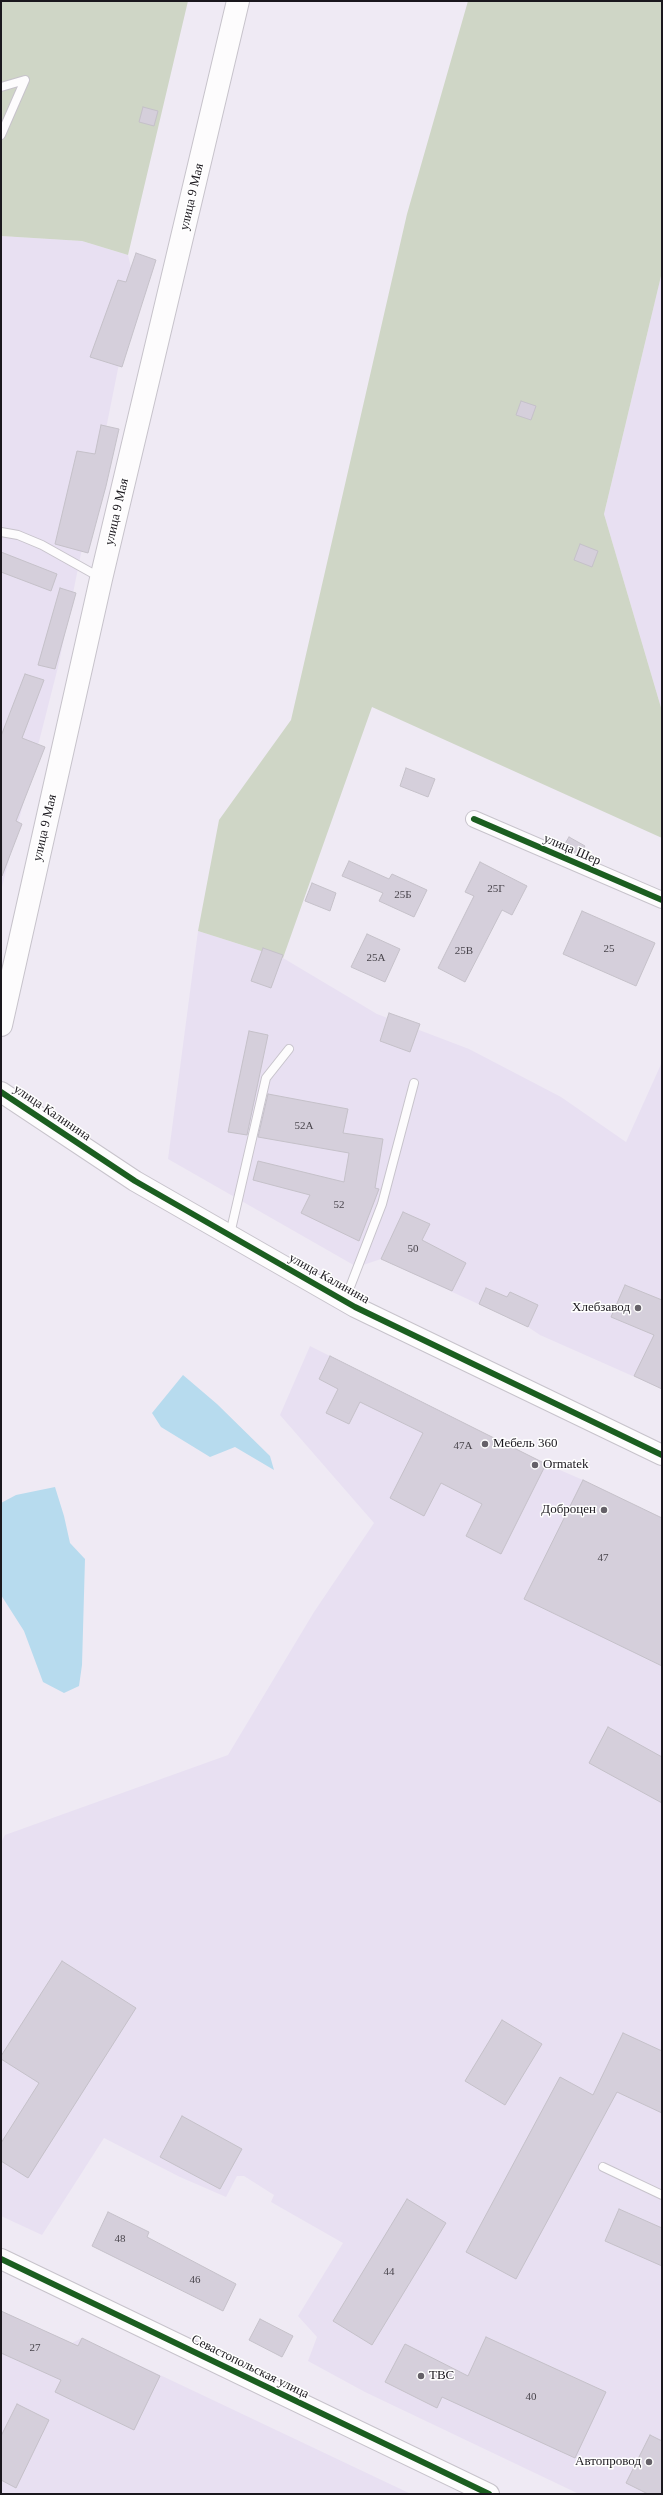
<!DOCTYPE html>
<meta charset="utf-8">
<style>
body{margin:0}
#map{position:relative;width:663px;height:2495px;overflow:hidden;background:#efeaf4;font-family:"Times New Roman",serif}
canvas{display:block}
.frame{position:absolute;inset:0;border:2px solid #1a171d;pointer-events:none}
</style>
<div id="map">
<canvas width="663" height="2495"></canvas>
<div class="frame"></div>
</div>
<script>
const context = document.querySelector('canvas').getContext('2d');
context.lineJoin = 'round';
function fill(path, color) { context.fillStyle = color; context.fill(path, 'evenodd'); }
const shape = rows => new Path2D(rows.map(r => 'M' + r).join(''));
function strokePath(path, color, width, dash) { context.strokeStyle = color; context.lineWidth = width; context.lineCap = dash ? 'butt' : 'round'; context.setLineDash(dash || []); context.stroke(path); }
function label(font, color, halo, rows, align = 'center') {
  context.font = font + ' "Times New Roman",serif'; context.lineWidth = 3; context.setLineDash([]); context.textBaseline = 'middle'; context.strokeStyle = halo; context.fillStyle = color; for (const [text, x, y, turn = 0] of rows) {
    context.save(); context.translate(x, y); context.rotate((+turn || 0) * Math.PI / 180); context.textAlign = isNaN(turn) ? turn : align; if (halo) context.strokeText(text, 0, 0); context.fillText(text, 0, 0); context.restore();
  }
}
const built = shape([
 [1,236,82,241,128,255,135,284,59,663,1,891],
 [662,272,662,711,604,514],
 [198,931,283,958,377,1014,469,1049,561,1097,626,1142,662,1062,662,1389,540,1335,528,1327,381,1259,357,1267,168,1159],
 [310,1346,546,1464,583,1480,662,1518,662,2494,579,2494,365,2392,308,2361,317,2337,298,2316,343,2243,271,2202,274,2195,244,2176,237,2176,226,2197,180,2177,104,2138,42,2235,1,2216,1,1843,5,1835,228,1755,314,1612,374,1523,280,1415],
 [1,2311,72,2343,82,2338,411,2494,1,2494]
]);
const green = shape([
 [1,1,188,1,128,255,82,241,1,236],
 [468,1,662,1,662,272,604,514,662,711,662,838,372,707,283,958,198,931,219,820,291,720,407,214]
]);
const water = shape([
 [183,1375,217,1404,270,1456,274,1470,235,1447,210,1457,161,1427,152,1413],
 [55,1487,64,1516,70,1543,85,1559,82,1665,79,1686,64,1693,43,1682,24,1631,1,1595,1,1503,16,1495]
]);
const building = shape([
 [143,107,158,111,154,126,139,122,143,107],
 [136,253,156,260,122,367,90,357,118,280,126,282,136,253],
 [521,401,536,406,531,420,516,415,521,401],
 [101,425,119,429,106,486,88,553,55,544,77,451,95,454,101,425],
 [580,544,598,551,592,567,574,560,580,544],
 [1,552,57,574,51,591,1,572,1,552],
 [60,588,76,593,55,669,38,665,60,588],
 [25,674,44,680,22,738,45,747,16,821,22,824,2,876,1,736,25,674],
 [406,768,435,779,428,797,400,786,406,768],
 [569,837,585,846,580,854,563,847,569,837],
 [349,861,389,879,392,874,427,890,414,917,379,901,383,893,342,876,349,861],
 [480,862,527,886,512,915,502,910,465,982,438,968,474,896,465,892,480,862],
 [312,883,336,893,330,911,305,901,312,883],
 [582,911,655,943,636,986,563,954,582,911],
 [367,934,400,949,385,982,351,967,367,934],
 [263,948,283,955,271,988,251,981,263,948],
 [389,1013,420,1024,410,1052,380,1041,389,1013],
 [249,1031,268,1035,247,1135,228,1132,249,1031],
 [268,1094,348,1109,343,1133,383,1139,375,1188,379,1189,359,1241,301,1213,310,1195,253,1180,258,1161,344,1182,349,1153,258,1137,268,1094],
 [403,1212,430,1224,422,1240,466,1263,452,1291,381,1259,403,1212],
 [625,1285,662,1300,662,1389,634,1376,654,1335,611,1317,625,1285],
 [486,1288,507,1297,510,1292,538,1305,528,1327,479,1304,486,1288],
 [330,1356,546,1464,501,1554,466,1536,482,1504,441,1483,424,1516,390,1498,423,1433,360,1402,349,1424,326,1413,338,1389,319,1379,330,1356],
 [583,1480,662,1518,662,1666,524,1599,583,1480],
 [608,1727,662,1757,662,1803,589,1763,608,1727],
 [62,1961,136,2008,28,2178,1,2161,1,2143,39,2083,1,2059,1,2056,62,1961],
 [502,2020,542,2044,505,2105,465,2081,502,2020],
 [623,2033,662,2051,662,2113,617,2092,516,2279,466,2252,560,2077,593,2095,623,2033],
 [182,2116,242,2149,220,2189,160,2157,182,2116],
 [407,2199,446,2223,372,2345,333,2321,407,2199],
 [619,2209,662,2228,662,2266,605,2241,619,2209],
 [108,2212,149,2232,147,2237,236,2284,223,2311,92,2246,108,2212],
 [1,2311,78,2346,82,2338,160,2376,134,2430,55,2392,61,2380,1,2353,1,2311],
 [260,2319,293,2336,282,2357,249,2340,260,2319],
 [486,2337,606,2392,575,2458,442,2397,437,2408,385,2382,405,2344,468,2376,486,2337],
 [17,2404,49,2420,16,2488,1,2480,1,2436,17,2404],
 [650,2435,662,2441,662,2494,648,2494,626,2483,650,2435]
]);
const service = shape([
 [1,87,25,80,1,135],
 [1,532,18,535,42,545,101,578],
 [230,1234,266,1078,289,1049],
 [345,1300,382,1204,414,1083],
 [603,2167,662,2195]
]);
const minor = shape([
 [474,819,662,900]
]);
const tertiary = shape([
 [1,1092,135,1181,355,1307,662,1455],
 [1,2259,489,2494]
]);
const secondary = shape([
 [1,1025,101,579,238,1]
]);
const cycleway = shape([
 [474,819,662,900],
 [1,1092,135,1181,355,1307,662,1455],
 [1,2259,489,2494]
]);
const markers = [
 [638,1308,4,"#656168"],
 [485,1444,4,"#656168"],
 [535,1465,4,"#656168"],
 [604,1510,4,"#656168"],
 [421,2376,4,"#656168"],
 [649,2462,4,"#656168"]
];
const numberNames = [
 ["25Г",496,889],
 ["25Б",403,895],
 ["25",609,949],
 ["25В",464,951],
 ["25А",376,958],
 ["52А",304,1126],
 ["52",339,1205],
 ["50",413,1249],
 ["47А",463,1446],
 ["47",603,1558],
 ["48",120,2239],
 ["44",389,2272],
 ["46",195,2280],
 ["27",35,2348],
 ["40",531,2397]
];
const streetNames = [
 ["улица 9 Мая",192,197,-77],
 ["улица 9 Мая",117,512,-77],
 ["улица 9 Мая",45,828,-77],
 ["улица Шер",572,850,23],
 ["улица Калинина",52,1113,34],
 ["улица Калинина",329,1279,29],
 ["Севастопольская улица",250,2367,26]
];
const poiNames = [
 ["Хлебзавод",630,1308],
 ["Мебель 360",493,1444,"left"],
 ["Ormatek",543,1465,"left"],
 ["Доброцен",596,1510],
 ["ТВС",429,2376,"left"],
 ["Автопровод",641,2462]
];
fill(built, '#e8e0f2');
fill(green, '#cfd6c6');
fill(water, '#b7dbee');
fill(building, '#d5cfdb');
strokePath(building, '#c5c1c9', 1);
strokePath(service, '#c7c3cb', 10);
strokePath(minor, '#c7c3cb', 18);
strokePath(tertiary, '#c7c3cb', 22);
strokePath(secondary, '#c7c3cb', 24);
strokePath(service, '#fdfcfd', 8);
strokePath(minor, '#fdfcfd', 16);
strokePath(tertiary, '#fdfcfd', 20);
strokePath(secondary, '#fdfcfd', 22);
strokePath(cycleway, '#1b5e20', 6);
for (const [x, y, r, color] of markers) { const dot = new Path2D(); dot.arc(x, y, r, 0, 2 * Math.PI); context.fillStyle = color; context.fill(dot); strokePath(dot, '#fff', 1.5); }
label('11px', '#49454c', null, numberNames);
label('13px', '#1a171d', '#fff', streetNames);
label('13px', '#1a171d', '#fff', poiNames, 'right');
</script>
